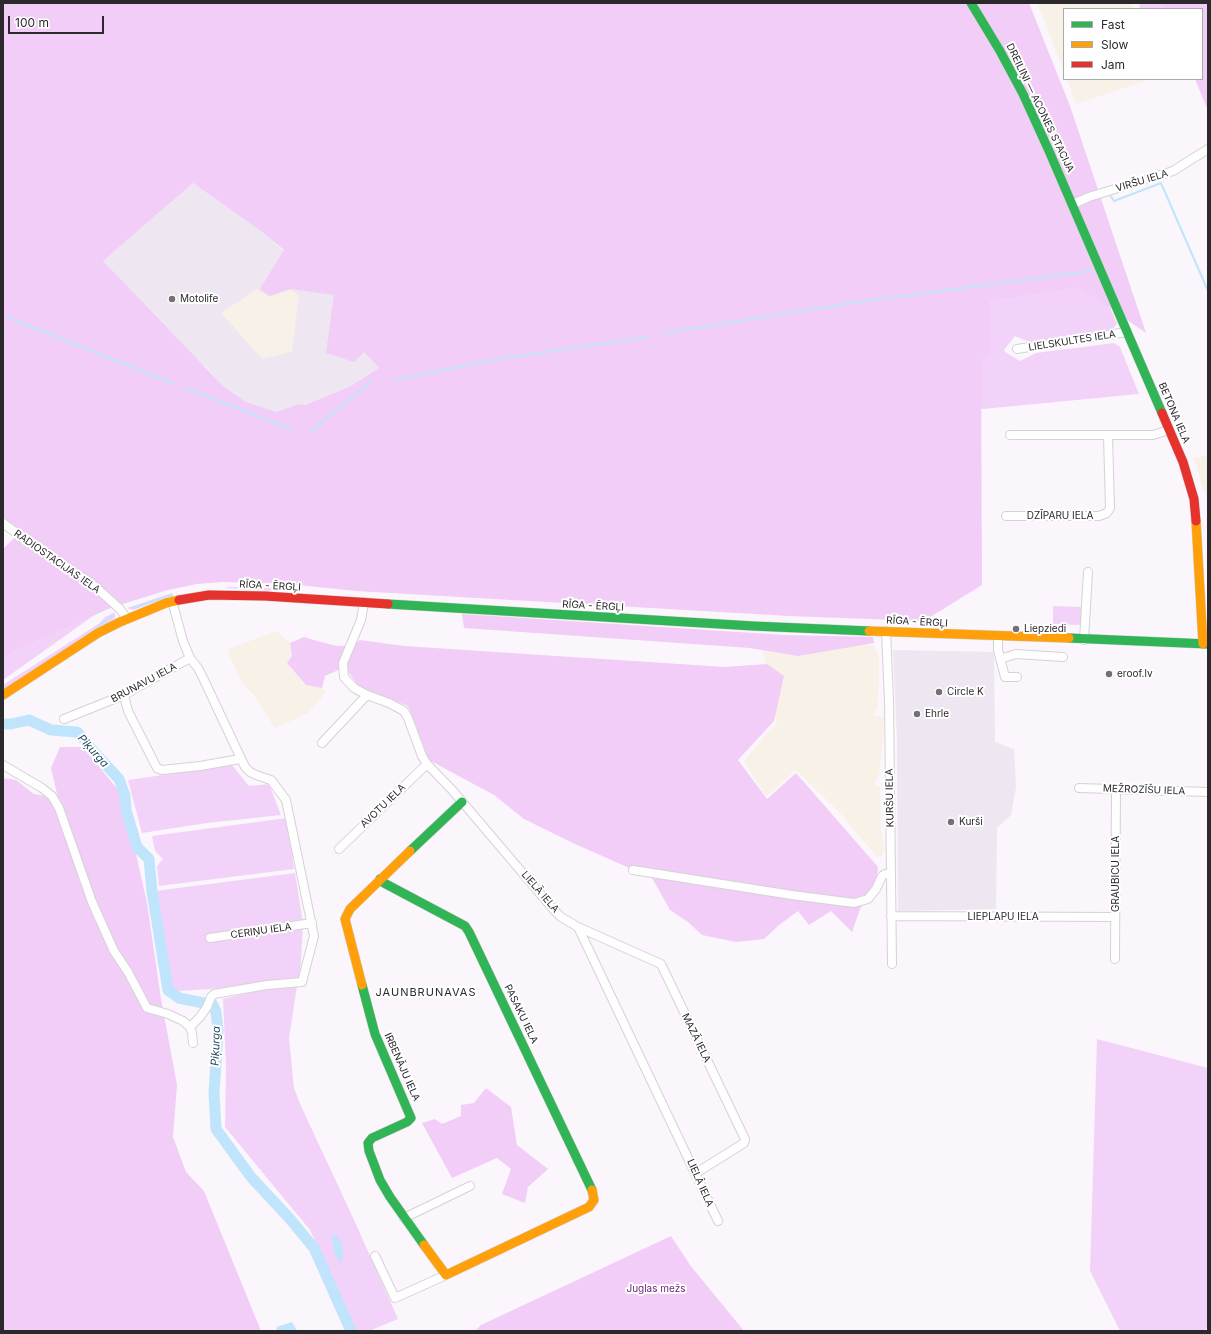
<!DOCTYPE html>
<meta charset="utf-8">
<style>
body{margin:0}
#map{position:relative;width:1211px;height:1334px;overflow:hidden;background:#faf6fb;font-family:Inter,sans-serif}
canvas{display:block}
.frame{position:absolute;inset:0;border:4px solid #2b292c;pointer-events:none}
.legend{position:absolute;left:1063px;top:8px;width:140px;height:72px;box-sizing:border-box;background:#fff;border:1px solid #aaa9ab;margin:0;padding:5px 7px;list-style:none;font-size:12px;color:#2b292c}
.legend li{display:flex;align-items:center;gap:8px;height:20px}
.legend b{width:20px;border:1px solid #aaa9ab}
.scale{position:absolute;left:8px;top:16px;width:96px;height:18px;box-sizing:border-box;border:2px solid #2b292c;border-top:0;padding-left:5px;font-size:12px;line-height:14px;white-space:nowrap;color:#2b292c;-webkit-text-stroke:3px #fff;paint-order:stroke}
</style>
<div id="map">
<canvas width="1211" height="1334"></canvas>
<div class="frame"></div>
<ul class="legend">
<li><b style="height:5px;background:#30b455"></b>Fast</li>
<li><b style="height:5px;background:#ff9f0a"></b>Slow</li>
<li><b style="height:5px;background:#e5322d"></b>Jam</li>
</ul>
<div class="scale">100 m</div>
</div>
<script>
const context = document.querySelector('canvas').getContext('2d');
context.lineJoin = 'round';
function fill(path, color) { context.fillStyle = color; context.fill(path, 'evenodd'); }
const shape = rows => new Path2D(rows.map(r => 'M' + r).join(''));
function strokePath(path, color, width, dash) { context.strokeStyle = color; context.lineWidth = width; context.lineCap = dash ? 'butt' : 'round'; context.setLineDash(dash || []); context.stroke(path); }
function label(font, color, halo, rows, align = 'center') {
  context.font = font + ' Inter,sans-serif'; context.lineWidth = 4; context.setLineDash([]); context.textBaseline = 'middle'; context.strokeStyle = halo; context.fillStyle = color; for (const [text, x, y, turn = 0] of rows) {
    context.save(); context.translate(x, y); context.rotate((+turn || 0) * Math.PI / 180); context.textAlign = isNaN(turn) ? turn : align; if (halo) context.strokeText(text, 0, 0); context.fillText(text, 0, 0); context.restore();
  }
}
const built = shape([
 [193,183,262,232,334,295,364,352,379,368,349,387,305,405,298,404,277,412,246,402,223,386,204,365,198,370,103,261],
 [893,650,994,652,995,742,1014,749,1016,787,1011,815,997,828,996,909,898,911,897,740]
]);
const industrial = shape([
 [1036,3,1131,3,1133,9,1064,9,1064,72,1039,7],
 [1067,79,1151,79,1076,104],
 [257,289,269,297,289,289,299,295,292,352,262,359,221,313],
 [1208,455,1208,498,1203,489,1194,458],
 [276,631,290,643,292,656,287,663,306,685,322,688,326,693,308,713,275,728,253,694,242,683,229,655,229,649],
 [761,640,874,645,879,657,879,680,877,709,872,715,885,718,879,776,875,781,876,785,880,787,881,831,885,848,881,857,877,857,839,812,796,770,766,797,744,761,770,730,777,725]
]);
const green = shape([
 [1139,3,1208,3,1202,9,1140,9],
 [1098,279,1117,324,1111,331,1031,343,1015,336,1004,350,1005,352,1020,361,1036,353,1114,343,1120,347,1139,394,983,409,979,408,977,302],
 [227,587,277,588,270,591,227,588],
 [172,593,173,595,133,610,127,608],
 [1053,606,1082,607,1081,625,1053,624],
 [115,612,115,617,113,620,3,690,3,685,100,623,105,617],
 [96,614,3,680,3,659,14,652],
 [232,765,249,786,269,784,281,815,207,823,142,833,128,780],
 [287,818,294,869,159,886,157,866,163,859,155,851,152,836],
 [295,873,303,923,300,979,210,989,178,991,171,985,155,891],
 [297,986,289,1038,294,1088,301,1106,355,1222,398,1319,369,1331,356,1331,310,1230,225,1127,226,1066,223,999,256,991],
 [1097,1039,1208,1068,1208,1328,1202,1331,1120,1331,1090,1271]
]);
const forest = shape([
 [3,3,1029,3,1070,106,1146,333,1080,287,989,301,990,356,981,358,982,585,924,621,789,616,356,591,289,584,222,582,197,584,168,590,126,603,108,609,14,652,3,659,3,549,14,538,19,529,3,517],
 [193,183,262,232,284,250,260,289,270,296,291,289,334,295,326,353,354,362,364,352,379,368,349,387,305,405,298,404,277,412,246,402,223,386,103,261],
 [1163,3,1208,3,1208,111,1195,79,1202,79,1202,9,1165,9],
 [462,614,784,635,873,637,874,643,798,656,750,648,464,628],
 [304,637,317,641,337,646,353,645,360,640,404,646,725,667,767,664,784,676,774,721,738,760,767,799,796,773,878,867,876,884,860,909,852,932,831,911,809,925,798,911,779,925,764,939,736,942,702,935,688,922,670,910,652,878,575,844,524,819,494,795,429,760,408,706,358,686,345,667,325,676,322,688,306,685,287,663,292,656,290,643],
 [60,747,83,747,123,796,147,903,161,999,177,1085,173,1137,186,1172,204,1191,261,1331,3,1331,3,778,16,780,34,794,58,798,51,768],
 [486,1088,511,1107,517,1145,548,1169,528,1187,525,1203,502,1194,511,1169,497,1158,452,1178,422,1123,435,1119,442,1124,461,1116,461,1105,474,1103],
 [671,1236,690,1265,744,1331,475,1331,481,1325]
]);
const water = shape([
 [332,1235,336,1235,341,1242,344,1250,342,1253,343,1261,340,1263,334,1252,333,1242,331,1239],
 [292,1322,297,1331,276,1331,277,1327]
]);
const stream = shape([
 [1110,195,1114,201,1161,183,1208,291],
 [7,317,172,383],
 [664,333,871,300,1091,271],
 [394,380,504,358,648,337],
 [186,388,290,429],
 [310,432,371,381],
 [133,608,172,595],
 [98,626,112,616]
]);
const river = shape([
 [3,724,11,724,29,720,51,730,77,732,82,737,92,750,119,779,125,796,126,810,137,847,149,859,152,891,168,990,179,998,213,1005,216,1012,218,1031,214,1093,216,1129,251,1177,290,1219,314,1248,351,1331]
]);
const street = shape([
 [1073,204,1089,197,1173,171,1208,149],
 [1017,349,1127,332],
 [1010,435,1153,435,1169,430],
 [1006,516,1099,516,1107,513,1110,508,1108,436],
 [3,523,28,542,91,583,120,609,127,619],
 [364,602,361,620,343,663,344,677,354,688,367,695,389,703,404,711,408,718,422,756,427,764,453,791,554,910,561,917,578,927,718,1221],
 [886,631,889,700,892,964],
 [998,636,998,650,1005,677,1017,677],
 [1084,640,1088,572],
 [1000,659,1016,654,1063,657],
 [124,695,128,711,157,768,162,770,200,766,240,759],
 [64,719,124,695,190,658,183,641,172,601],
 [322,743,367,695],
 [3,765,42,788,52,796,59,808,92,902,114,951,128,972,147,1008,168,1014,183,1021,190,1027,192,1033,193,1043],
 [1079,788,1208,792],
 [339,849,427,764],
 [633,870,792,895,854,903,868,899,876,889,882,876,885,874,890,874],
 [891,916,1115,917],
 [578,927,661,964,732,1112,745,1139,744,1143,696,1173],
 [210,938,312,923],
 [1115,959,1116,789],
 [190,1027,200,1017,207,1007,211,997,214,994,267,985,302,982,314,936,286,800,271,780,256,775,250,772,245,767,204,680,198,668,190,658],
 [404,1218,470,1186],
 [375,1256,395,1298,446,1275]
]);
const fast = shape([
 [971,3,1000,51,1023,94,1049,151,1162,413],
 [388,604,753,626,869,631],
 [1069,638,1208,644],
 [410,851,462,802],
 [380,879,384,883,465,926,469,932,592,1190],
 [362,985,375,1034,411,1118,407,1122,372,1138,368,1143,369,1151,380,1180,390,1197,424,1245]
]);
const slow = shape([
 [1196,521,1203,644],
 [869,631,1069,638],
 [3,695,98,633,120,622,166,603,179,600],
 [362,985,345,919,350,909,410,851],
 [424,1245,446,1275,589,1207,594,1200,592,1190]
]);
const jam = shape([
 [1162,413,1183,462,1194,499,1196,521],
 [179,600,209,595,265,596,388,604]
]);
const markers = [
 [172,299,4,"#737174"],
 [1016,629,4,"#737174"],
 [1109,674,4,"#737174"],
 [939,692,4,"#737174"],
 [917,714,4,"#737174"],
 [951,822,4,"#737174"]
];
const streetNames = [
 ["DREILIŅI — ACONES STACIJA",1040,108,64],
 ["VIRŠU IELA",1142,181,-17],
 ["LIELSKULTES IELA",1072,341,-9],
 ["BETONA IELA",1174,413,67],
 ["DZĪPARU IELA",1060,516],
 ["RADIOSTACIJAS IELA",57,562,35],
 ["RĪGA - ĒRGĻI",270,586,3],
 ["RĪGA - ĒRGĻI",593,606,3],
 ["RĪGA - ĒRGĻI",917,622,3],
 ["BRUNAVU IELA",144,683,-28],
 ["MEŽROZĪŠU IELA",1144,790,2],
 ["KURŠU IELA",890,798,-91],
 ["AVOTU IELA",383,806,-44],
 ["GRAUBICU IELA",1116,874,-90],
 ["LIELĀ IELA",540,892,49],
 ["LIEPLAPU IELA",1003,917],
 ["CERIŅU IELA",261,931,-8],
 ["PASAKU IELA",521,1014,64],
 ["MAZĀ IELA",696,1038,64],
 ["IRBENĀJU IELA",402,1067,66],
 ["LIELĀ IELA",700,1183,66]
];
const poiNames = [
 ["Motolife",180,299],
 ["Liepziedi",1024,629],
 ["eroof.lv",1117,674],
 ["Circle K",947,692],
 ["Ehrle",925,714],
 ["Kurši",959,822]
];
const parkNames = [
 ["Juglas mežs",656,1289]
];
const waterNames = [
 ["Piķurga",93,751,48],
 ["Piķurga",216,1046,-88]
];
const neighbourhoodNames = [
 ["JAUNBRUNAVAS",426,993]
];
fill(built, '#eee6f0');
fill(industrial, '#f8f1e8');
fill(green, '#f3d2fa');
fill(forest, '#f1cdf8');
fill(water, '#bfe4fc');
strokePath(stream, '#bfe4fc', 2);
strokePath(river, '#bfe4fc', 11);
strokePath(street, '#d5d2d6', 10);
strokePath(fast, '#d5d2d6', 10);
strokePath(slow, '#d5d2d6', 10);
strokePath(jam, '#d5d2d6', 10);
strokePath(street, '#fefefe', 8);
strokePath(fast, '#30b455', 9);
strokePath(slow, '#ff9f0a', 9);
strokePath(jam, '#e5322d', 9);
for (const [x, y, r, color] of markers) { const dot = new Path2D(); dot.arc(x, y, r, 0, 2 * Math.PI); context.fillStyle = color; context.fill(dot); strokePath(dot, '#fff', 1.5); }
label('10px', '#2b292c', '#fff', streetNames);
label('10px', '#2b292c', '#fff', poiNames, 'left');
label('10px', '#6c257c', '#fff', parkNames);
label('italic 11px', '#1e475e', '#fff', waterNames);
context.letterSpacing = '1px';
label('11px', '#2b292c', '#fff', neighbourhoodNames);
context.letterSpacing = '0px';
</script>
